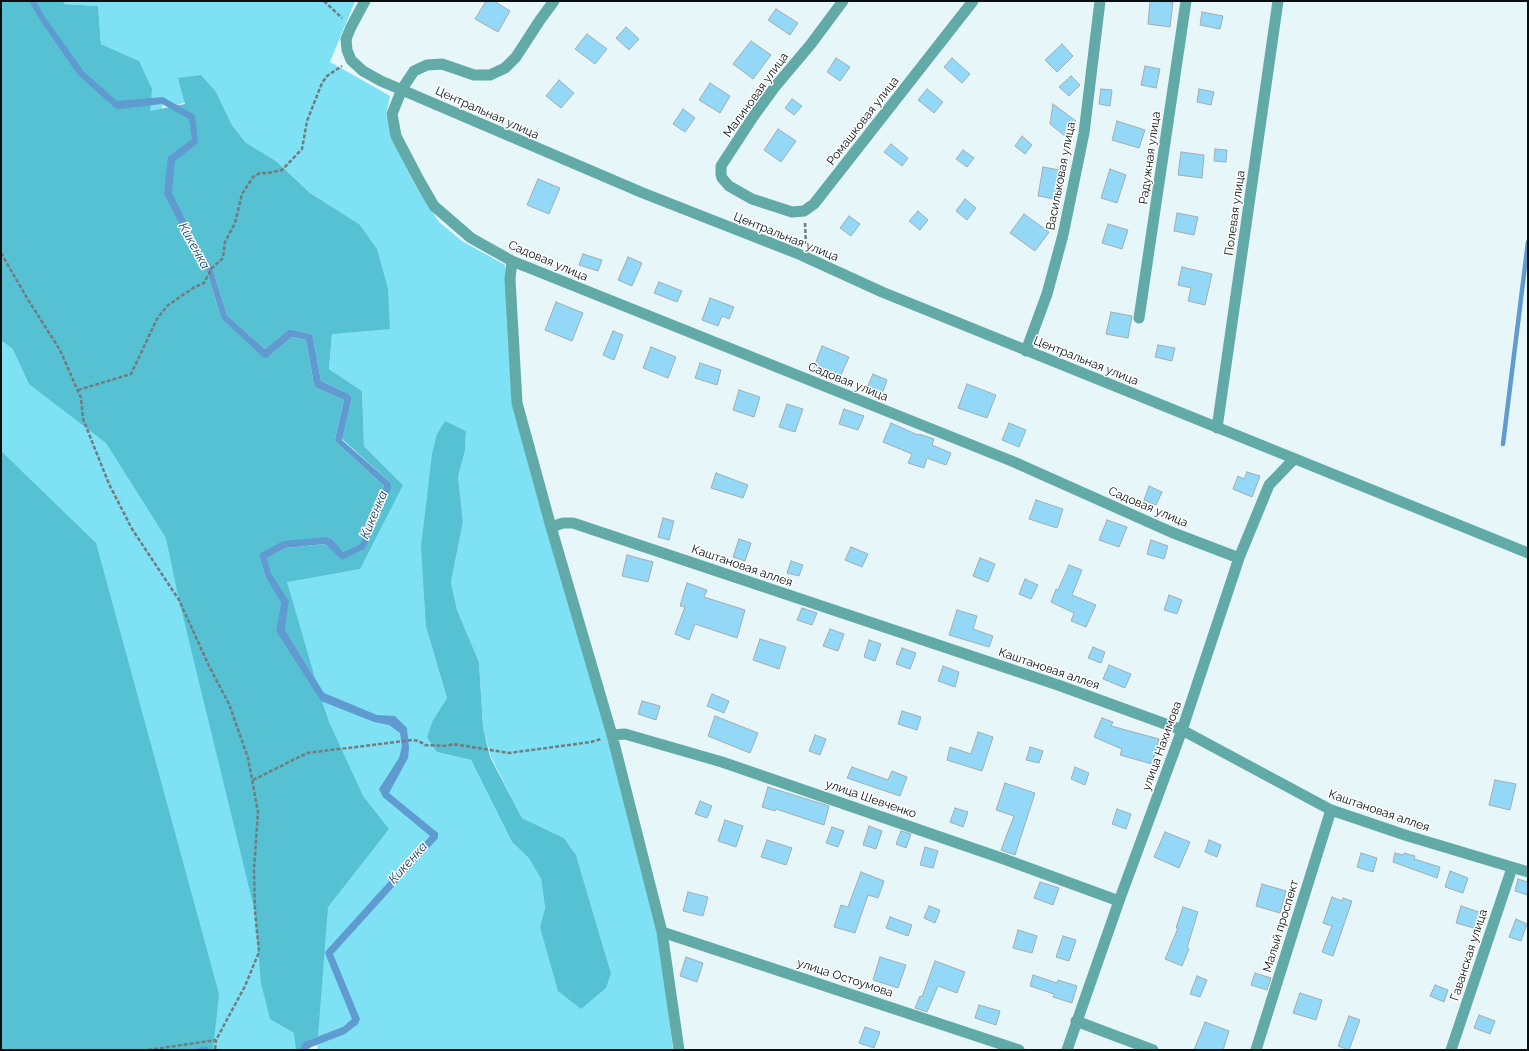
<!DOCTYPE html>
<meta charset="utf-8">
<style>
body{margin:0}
#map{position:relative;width:1529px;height:1051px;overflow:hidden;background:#e6f6f9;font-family:Raleway,sans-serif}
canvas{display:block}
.frame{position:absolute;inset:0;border:2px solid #090f10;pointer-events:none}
</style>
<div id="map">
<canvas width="1529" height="1051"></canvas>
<div class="frame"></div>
</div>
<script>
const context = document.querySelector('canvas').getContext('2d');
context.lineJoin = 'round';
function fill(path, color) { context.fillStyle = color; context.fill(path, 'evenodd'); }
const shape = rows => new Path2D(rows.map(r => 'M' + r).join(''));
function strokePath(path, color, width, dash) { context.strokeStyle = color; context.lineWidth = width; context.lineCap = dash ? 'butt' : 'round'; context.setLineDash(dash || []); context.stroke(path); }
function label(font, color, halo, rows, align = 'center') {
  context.font = font + ' Raleway,sans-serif'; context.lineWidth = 3; context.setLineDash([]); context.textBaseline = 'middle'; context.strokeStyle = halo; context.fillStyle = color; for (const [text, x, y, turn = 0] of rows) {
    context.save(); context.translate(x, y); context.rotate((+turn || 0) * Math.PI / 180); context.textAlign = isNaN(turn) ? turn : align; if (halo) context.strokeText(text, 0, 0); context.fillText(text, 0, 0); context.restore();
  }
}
const green = shape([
 [1,1,79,50,139,61,101,44,98,6,63,4,63,1,355,1,330,62,390,96,386,115,392,138,414,183,439,222,462,241,505,265,512,403,607,731,658,932,673,1050,317,1050,318,1043,311,1046,309,1050,1,1050],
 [216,92,232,125,245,142,276,161,310,193,359,224,332,334,329,369,362,391,364,446,403,485,287,582,288,585,271,550,158,122,163,104,163,97,177,105],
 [445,422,466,431,465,451,458,477,463,522,451,582,457,610,479,662,483,727,491,757,522,818,564,838,576,855,611,973,540,927,545,908,541,879,529,857,512,842,471,760,437,752,433,720,447,698,426,627]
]);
const forest = shape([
 [1,1,63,1,64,4,98,6,101,44,139,61,152,89,150,111,185,104,178,78,201,75,216,92,232,125,245,142,276,161,310,193,359,224,377,249,388,289,390,329,332,334,329,369,362,391,364,446,403,485,360,569,287,582,315,678,285,630,289,601,271,573,267,558,286,548,325,544,342,560,365,549,390,482,342,439,352,398,349,394,321,381,313,337,311,334,289,329,265,349,227,315,211,264,202,253,180,210,197,257,206,268,221,318,268,357,292,337,306,340,314,385,316,388,344,400,335,439,336,442,384,486,360,544,343,552,332,539,328,537,259,554,266,578,281,603,276,631,322,701,329,722,363,796,389,829,328,907,318,1036,306,1041,302,1044,300,1050,296,1050,294,1033,270,1019,261,983,255,912,179,600,166,538,106,443,29,384,13,349,1,340],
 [445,421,466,431,465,451,458,477,463,522,451,582,457,610,479,662,483,727,490,757,522,818,564,838,576,855,611,973,606,988,581,1009,558,991,540,927,545,908,541,879,529,858,512,842,471,760,437,752,427,737,433,720,447,698,426,627,421,547,432,454,437,434],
 [1,451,96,543,219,994,213,1050,1,1050]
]);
const water = shape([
 [29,1,36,1,45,17,84,72,117,101,163,97,195,115,198,143,175,161,172,193,202,253,211,264,227,315,265,349,289,329,311,334,313,337,321,381,349,394,352,398,342,440,390,482,391,488,365,549,342,560,325,544,286,548,267,558,271,573,289,601,285,630,324,693,377,715,395,716,407,728,409,748,408,758,389,793,438,833,438,838,333,954,360,1019,358,1024,345,1034,309,1048,308,1050,300,1050,302,1044,306,1041,343,1027,352,1019,325,953,326,951,430,836,383,797,379,789,399,758,402,746,400,733,389,725,374,722,321,701,276,631,281,603,266,578,259,554,283,541,328,537,332,539,343,552,360,544,384,486,336,442,335,439,344,400,316,388,314,385,306,340,292,337,267,358,264,358,221,318,206,268,197,257,164,194,168,157,192,139,189,119,162,104,119,109,115,108,78,75,40,20]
]);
const stream = shape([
 [1503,444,1528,242],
 [200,1050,206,1049]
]);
const building = shape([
 [486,1,494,1,510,11,498,32,475,19,486,1],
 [1150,1,1173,2,1170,27,1148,24,1150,1],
 [776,9,798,23,790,35,768,20,776,9],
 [1202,12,1223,16,1220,29,1200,25,1202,12],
 [626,27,639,39,629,50,616,38,626,27],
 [587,34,607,49,595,64,575,49,587,34],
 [751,41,771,55,753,79,733,64,751,41],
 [1062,44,1073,56,1057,72,1045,60,1062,44],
 [836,58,850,67,840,81,827,72,836,58],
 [952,58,970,74,962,83,944,67,952,58],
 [1145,66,1160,69,1156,88,1141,85,1145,66],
 [1071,76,1080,85,1069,96,1059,87,1071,76],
 [559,80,574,93,561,108,546,96,559,80],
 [710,83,730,96,720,113,699,100,710,83],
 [927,89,943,102,934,113,918,100,927,89],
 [1101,89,1112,90,1110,106,1099,104,1101,89],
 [1199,89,1214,92,1211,105,1197,102,1199,89],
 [792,99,802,106,794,115,785,108,792,99],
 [1053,104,1076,121,1065,136,1050,124,1053,104],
 [683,109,695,118,685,132,673,124,683,109],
 [1117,121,1145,130,1139,148,1112,140,1117,121],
 [778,129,796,141,781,162,764,150,778,129],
 [1022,136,1032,145,1025,154,1015,146,1022,136],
 [891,144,908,158,902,166,884,152,891,144],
 [1215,149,1227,150,1226,162,1214,161,1215,149],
 [963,150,974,158,967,167,956,159,963,150],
 [1181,152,1204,155,1202,178,1178,175,1181,152],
 [1043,167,1065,171,1060,200,1038,196,1043,167],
 [1110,169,1126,175,1117,203,1101,198,1110,169],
 [538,179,560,188,549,214,527,205,538,179],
 [965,199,976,208,967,220,956,211,965,199],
 [918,211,928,220,920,230,909,221,918,211],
 [1177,213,1198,217,1194,235,1174,231,1177,213],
 [1024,214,1049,232,1035,251,1010,233,1024,214],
 [849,216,860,224,851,236,840,228,849,216],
 [1108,224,1128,230,1122,249,1102,243,1108,224],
 [583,254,602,260,598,271,579,265,583,254],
 [628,257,642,263,632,286,618,280,628,257],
 [1182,267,1212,274,1205,305,1188,301,1191,288,1178,285,1182,267],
 [659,282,682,291,677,302,654,293,659,282],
 [710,298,734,307,729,319,722,316,718,326,702,320,710,298],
 [556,302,583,313,572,341,545,330,556,302],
 [1111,312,1132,316,1128,338,1106,334,1111,312],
 [613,331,623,335,614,360,603,355,613,331],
 [1158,345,1175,348,1172,361,1155,357,1158,345],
 [822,346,849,357,840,377,814,367,822,346],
 [651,347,676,357,668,378,643,368,651,347],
 [700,363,721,370,717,385,695,378,700,363],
 [873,374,887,380,882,394,867,388,873,374],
 [967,384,996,395,987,418,958,408,967,384],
 [739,390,760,397,754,417,733,410,739,390],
 [787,404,803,409,795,432,779,427,787,404],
 [844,409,864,416,858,430,839,424,844,409],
 [891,423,918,435,919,434,934,439,932,445,951,453,946,465,927,458,924,468,908,463,912,454,883,442,891,423],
 [1009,423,1026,430,1019,447,1002,440,1009,423],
 [1247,472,1260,476,1252,497,1233,489,1238,476,1244,479,1247,472],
 [716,473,748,485,743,498,711,488,716,473],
 [1149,486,1162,492,1156,505,1144,500,1149,486],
 [1036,500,1063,509,1057,528,1029,519,1036,500],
 [663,518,674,521,669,540,658,537,663,518],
 [1107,520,1127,527,1119,547,1099,540,1107,520],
 [739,539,751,543,745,561,733,557,739,539],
 [1151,540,1168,546,1164,559,1147,554,1151,540],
 [851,547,868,554,862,567,845,560,851,547],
 [627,555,653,562,648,582,622,576,627,555],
 [980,558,995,564,988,582,973,576,980,558],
 [791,561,803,565,799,576,787,573,791,561],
 [1069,565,1082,570,1072,595,1096,605,1086,627,1071,621,1074,613,1051,602,1056,589,1058,590,1069,565],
 [1025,579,1038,585,1031,599,1019,594,1025,579],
 [687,583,707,590,704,597,745,610,737,638,695,624,689,640,675,634,685,607,680,606,687,583],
 [1169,595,1182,600,1177,614,1164,610,1169,595],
 [802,608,817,613,812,625,797,620,802,608],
 [957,610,977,616,973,629,993,636,989,647,949,635,957,610],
 [830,629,844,634,838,651,823,646,830,629],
 [760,639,786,647,779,669,753,660,760,639],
 [869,640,881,644,875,661,864,657,869,640],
 [1093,647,1105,652,1101,663,1088,658,1093,647],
 [902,648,916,653,910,669,896,664,902,648],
 [1109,665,1131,674,1125,688,1103,679,1109,665],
 [943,666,959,672,955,687,938,681,943,666],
 [712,694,729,701,724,713,707,706,712,694],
 [642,701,660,706,656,720,638,714,642,701],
 [902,711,921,717,917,730,898,724,902,711],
 [715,716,758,733,750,753,708,736,715,716],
 [1102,718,1113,722,1111,726,1159,739,1152,764,1120,755,1122,749,1094,737,1102,718],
 [978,732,993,737,982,771,947,760,950,747,971,754,978,732],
 [815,735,826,739,820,755,809,751,815,735],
 [1030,747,1043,751,1039,763,1026,760,1030,747],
 [852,767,888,780,892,771,907,777,900,796,847,778,852,767],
 [1075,767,1089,773,1085,785,1071,779,1075,767],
 [1495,780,1516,784,1510,810,1489,805,1495,780],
 [1005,783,1035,793,1015,855,1001,850,1014,816,996,810,1005,783],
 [768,787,829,806,824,825,776,809,775,811,762,807,768,787],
 [700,801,712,806,707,818,695,814,700,801],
 [955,808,968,812,963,827,950,822,955,808],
 [1117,809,1131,814,1126,829,1112,824,1117,809],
 [725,820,743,826,736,847,718,841,725,820],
 [869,826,882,831,876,849,863,845,869,826],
 [832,827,844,831,838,847,826,843,832,827],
 [901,831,911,834,906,848,896,844,901,831],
 [1165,832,1190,842,1179,868,1154,857,1165,832],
 [767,840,792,848,786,865,761,857,767,840],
 [1209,840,1221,845,1217,857,1205,852,1209,840],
 [925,847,938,851,933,868,920,865,925,847],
 [1361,853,1377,858,1373,872,1357,867,1361,853],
 [1395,853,1403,855,1404,853,1415,856,1414,859,1440,867,1437,878,1393,862,1395,853],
 [1450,871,1468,878,1463,893,1445,887,1450,871],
 [861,872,884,881,878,898,868,895,855,933,834,927,841,905,848,907,861,872],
 [1518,879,1528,882,1528,895,1515,891,1518,879],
 [1040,882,1059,888,1053,905,1034,898,1040,882],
 [1262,884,1286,891,1280,913,1256,906,1262,884],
 [688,892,708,897,703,916,683,911,688,892],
 [1332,897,1342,901,1343,898,1352,901,1333,956,1322,952,1332,926,1323,923,1332,897],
 [929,906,940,910,935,923,924,918,929,906],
 [1461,906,1479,912,1474,928,1456,923,1461,906],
 [1183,907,1198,912,1187,948,1189,949,1182,966,1165,959,1178,928,1176,928,1183,907],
 [890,917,912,925,908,936,886,928,890,917],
 [1516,919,1527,924,1521,941,1509,937,1516,919],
 [1018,930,1037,936,1032,953,1013,948,1018,930],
 [1063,936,1076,940,1069,961,1056,957,1063,936],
 [686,957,703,963,697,982,680,976,686,957],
 [880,957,906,965,898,988,873,980,880,957],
 [935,961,965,972,957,993,938,986,927,1012,915,1008,920,996,922,997,935,961],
 [1255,973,1271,978,1267,990,1251,985,1255,973],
 [1033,975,1057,983,1058,980,1077,986,1072,1003,1053,997,1054,994,1030,986,1033,975],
 [1197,976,1207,980,1200,997,1190,994,1197,976],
 [1435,985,1448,990,1444,1002,1430,996,1435,985],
 [1300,993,1322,1000,1316,1020,1293,1013,1300,993],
 [979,1005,1000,1011,996,1025,975,1018,979,1005],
 [1479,1015,1495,1021,1490,1034,1474,1028,1479,1015],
 [1349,1016,1360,1020,1349,1050,1338,1046,1349,1016],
 [1205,1022,1229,1031,1223,1050,1194,1050,1205,1022],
 [865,1027,880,1032,874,1048,859,1043,865,1027]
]);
const path = shape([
 [324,1,342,18],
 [805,223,806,244],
 [1,253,27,298,60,350,81,398,83,419,109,484,132,529,179,600,209,666,229,704,248,758,258,812,254,869,255,912,259,952,245,986,216,1040,215,1050],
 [78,390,131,374,157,319,167,306,193,288,204,283,212,268,223,258,225,242,235,223,242,194,253,177,260,173,268,173,282,170,302,149,307,121,322,83,327,76,342,66],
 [253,780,307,753,412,740,419,741,425,745,447,746,453,744,509,753,591,742,601,739],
 [148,1050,216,1040]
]);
const minor = shape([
 [365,1,351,27,346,39,347,50,351,60,363,71,381,81,643,193,801,255,882,292,1528,553],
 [554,1,540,20,516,57,505,68,490,75,474,75,442,64,427,65,414,71,402,89,392,114,396,136,419,180,434,206,471,238,512,261,1014,462,1171,532,1239,558],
 [843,1,811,44,774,88,753,117,721,166,721,174,722,178,729,186,752,199,792,212,804,211,814,204,973,1],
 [512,261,510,279,517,403,551,527,612,735,662,932,679,1050],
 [1139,318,1186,1],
 [1026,351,1047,294,1063,235,1084,133,1100,1],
 [1217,428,1278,1],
 [551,527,563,523,573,523,1058,685,1182,730,1331,810,1408,836,1528,872],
 [612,735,625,734,722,762,1004,859,1119,901],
 [662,932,1019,1050],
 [1076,1021,1153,1050],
 [1067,1050,1119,901,1182,730,1239,558,1269,485,1294,459],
 [1256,1050,1331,810],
 [1451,1050,1512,868]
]);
const streetNames = [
 ["Малиновая улица",756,95,-54],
 ["Центральная улица",487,113,24],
 ["Ромашковая улица",863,121,-52],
 ["Радужная улица",1150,158,-82],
 ["Васильковая улица",1061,176,-79],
 ["Полевая улица",1235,213,-82],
 ["Центральная улица",786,237,22],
 ["Садовая улица",548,261,23],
 ["Центральная улица",1086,361,22],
 ["Садовая улица",848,382,22],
 ["Садовая улица",1148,507,23],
 ["Каштановая аллея",742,566,19],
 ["Каштановая аллея",1049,669,19],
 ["улица Нахимова",1162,746,-70],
 ["улица Шевченко",871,799,19],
 ["Каштановая аллея",1379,811,19],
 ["Малый проспект",1281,926,-73],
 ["Гаванская улица",1469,955,-72],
 ["улица Остоумова",845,978,18]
];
const waterNames = [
 ["Кикенка",194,246,61],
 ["Кикенка",374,515,-67],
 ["Кикенка",408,863,-48]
];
fill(green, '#7ee2f4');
fill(forest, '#56c1d3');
fill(water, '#5f9bd0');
strokePath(stream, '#5f9bd0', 4.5);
fill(building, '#94d8f7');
strokePath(building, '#a0adb4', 1);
strokePath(path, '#727c7e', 2.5, [4, 2]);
strokePath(minor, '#62aaa7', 11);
label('12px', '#090f10', '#fff', streetNames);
label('italic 13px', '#09385b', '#fff', waterNames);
</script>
